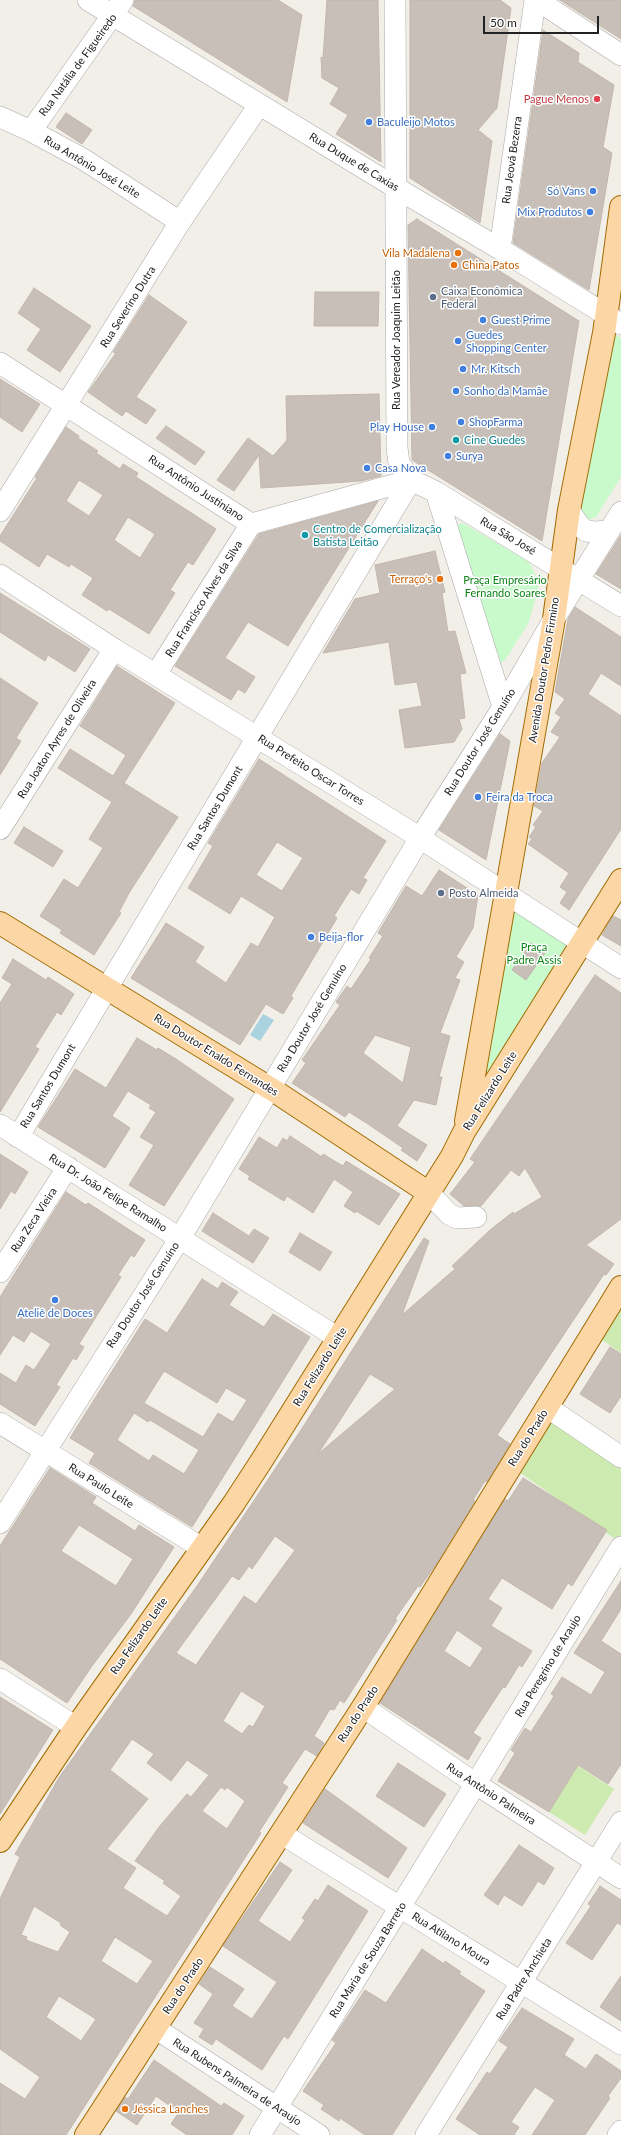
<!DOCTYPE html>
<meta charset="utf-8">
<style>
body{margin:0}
#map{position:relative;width:621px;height:2135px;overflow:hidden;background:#f2efe9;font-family:Lato,sans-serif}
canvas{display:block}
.scale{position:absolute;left:483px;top:16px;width:116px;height:18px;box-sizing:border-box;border:2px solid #222;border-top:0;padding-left:5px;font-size:12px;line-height:14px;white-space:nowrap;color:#222;-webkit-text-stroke:3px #fff;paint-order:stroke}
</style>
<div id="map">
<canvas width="621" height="2135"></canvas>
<div class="scale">50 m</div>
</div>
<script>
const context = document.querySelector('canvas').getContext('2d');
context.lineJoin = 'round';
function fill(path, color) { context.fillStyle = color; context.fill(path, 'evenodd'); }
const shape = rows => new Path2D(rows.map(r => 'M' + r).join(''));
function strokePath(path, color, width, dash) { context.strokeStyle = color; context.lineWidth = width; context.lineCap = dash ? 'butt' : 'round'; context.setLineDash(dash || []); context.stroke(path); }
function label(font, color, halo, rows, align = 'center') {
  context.font = font + ' Lato,sans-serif'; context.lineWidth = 3; context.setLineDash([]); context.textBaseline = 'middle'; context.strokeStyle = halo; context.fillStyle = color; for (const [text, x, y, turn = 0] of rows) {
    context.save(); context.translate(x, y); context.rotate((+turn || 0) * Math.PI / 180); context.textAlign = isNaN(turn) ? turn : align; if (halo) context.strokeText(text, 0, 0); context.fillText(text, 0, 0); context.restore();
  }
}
const grass = shape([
 [621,1299,621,1353,592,1333],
 [550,1415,621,1459,621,1543,516,1470],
 [578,1766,614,1789,585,1835,549,1812]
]);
const park = shape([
 [614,333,621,338,621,477,596,517,587,520,579,510],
 [463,523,529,562,538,580,538,591,528,624,505,660,500,664,457,525],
 [506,895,582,942,482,1102]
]);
const water = shape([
 [263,1014,274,1020,260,1041,250,1035]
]);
const building = shape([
 [135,0,278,0,302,15,287,102,133,6,135,0],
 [327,0,378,0,381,162,336,134,348,115,330,104,339,88,322,78,321,57,323,58,327,0],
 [410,0,500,0,511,8,497,108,478,130,492,141,480,223,410,178,410,0],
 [560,0,621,0,621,39,588,18,560,0],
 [543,30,579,53,578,62,614,85,603,147,612,153,589,290,513,243,543,30],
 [66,113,92,130,82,144,56,127,66,113],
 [417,219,579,321,542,541,412,460,408,225,417,219],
 [34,288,91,326,60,372,27,350,41,329,18,313,34,288],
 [315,292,379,292,378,326,314,326,315,292],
 [149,295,187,322,136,397,156,410,146,424,126,411,122,416,88,392,116,353,113,352,149,295],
 [0,379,40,404,22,432,0,417,0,379],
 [379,394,381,476,361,481,261,488,259,455,234,491,217,480,248,438,273,456,287,440,286,396,379,394],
 [166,426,205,452,195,465,156,438,166,426],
 [66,427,79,436,78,438,98,451,96,453,120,469,123,464,138,473,136,477,216,529,193,565,188,562,170,590,175,593,149,634,109,609,107,611,82,595,93,578,71,564,69,567,47,554,39,567,0,541,0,536,37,478,35,477,66,427],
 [79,480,103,495,89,516,66,501,79,480],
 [128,517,155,534,140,558,114,540,128,517],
 [378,501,288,646,248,622,225,658,255,677,245,693,238,689,231,700,175,666,259,534,378,501],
 [621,535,621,589,596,574,621,535],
 [435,551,445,592,442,593,448,632,455,631,466,673,460,674,465,718,459,719,462,729,454,742,405,748,399,710,422,706,417,682,395,685,389,642,323,653,355,599,380,593,375,565,435,551],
 [0,593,90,649,75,672,48,655,45,661,0,632,0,593],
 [575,607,621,637,621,686,601,673,588,694,621,716,621,829,569,910,560,903,567,892,560,887,569,873,528,844,532,839,529,837,536,827,533,825,543,811,534,806,542,763,560,737,551,732,561,717,555,713,565,699,555,692,568,619,575,607],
 [117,666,175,703,124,783,178,817,129,893,119,912,121,913,94,955,60,933,62,930,40,916,64,879,78,888,103,848,89,839,112,802,58,768,70,749,113,776,126,755,80,726,117,666],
 [0,678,38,703,16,738,21,741,0,775,0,678],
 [500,734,510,741,486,860,439,830,500,734],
 [259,759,386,841,363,878,367,880,359,894,351,889,334,916,337,918,291,996,293,998,283,1014,266,1004,240,1045,131,978,166,923,204,947,195,962,226,983,251,943,258,947,275,917,241,896,230,914,188,888,213,846,208,843,259,759],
 [277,842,303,858,282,891,256,875,277,842],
 [24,827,63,851,53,867,14,843,24,827],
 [439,870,478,895,473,928,456,957,464,962,455,978,460,980,440,1033,450,1036,439,1077,442,1077,436,1105,414,1100,397,1126,427,1145,417,1161,401,1150,403,1148,368,1124,349,1112,345,1117,292,1083,306,1063,302,1060,340,1005,336,1002,347,986,351,989,371,959,369,958,383,936,378,933,406,886,422,896,439,870],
 [375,1035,411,1047,403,1083,363,1053,375,1035],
 [613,916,621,920,621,946,602,935,613,916],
 [531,943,545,953,526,980,512,970,531,943],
 [13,959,46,980,48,977,74,994,61,1015,57,1012,35,1047,39,1049,0,1112,0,1003,12,984,2,978,13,959],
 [595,975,621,993,621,1219,586,1245,614,1264,606,1275,604,1274,497,1435,510,1444,487,1482,485,1481,473,1500,475,1501,435,1566,420,1587,418,1586,395,1619,397,1620,344,1703,340,1700,334,1710,330,1709,314,1736,324,1743,317,1756,305,1749,282,1783,288,1787,259,1832,261,1833,66,2135,0,2135,0,2083,25,2099,40,2077,0,2049,0,1899,20,1857,15,1854,60,1776,197,1586,301,1430,424,1238,429,1241,402,1315,455,1269,452,1266,490,1230,513,1212,514,1214,542,1197,525,1168,519,1176,511,1170,481,1206,464,1206,450,1194,475,1162,470,1159,595,975],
 [370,1374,395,1389,318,1454,370,1374],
 [275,1536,295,1550,256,1604,244,1596,196,1665,176,1653,232,1576,239,1580,249,1566,252,1569,275,1536],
 [241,1691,265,1706,253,1727,249,1725,242,1734,223,1721,241,1691],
 [132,1739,154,1754,147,1763,171,1781,187,1760,209,1775,191,1797,187,1794,159,1827,135,1861,165,1881,163,1883,181,1896,167,1916,123,1888,136,1868,107,1849,148,1799,110,1770,132,1739],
 [221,1787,225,1790,227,1787,245,1801,227,1829,202,1811,221,1787],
 [34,1906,61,1923,60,1925,70,1932,58,1952,26,1940,27,1937,21,1935,34,1906],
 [115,1937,153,1961,137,1984,101,1961,115,1937],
 [59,1996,96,2019,81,2041,46,2017,59,1996],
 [137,1038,157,1050,158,1048,176,1059,234,1099,164,1206,129,1185,154,1145,140,1137,156,1112,149,1108,151,1105,128,1091,112,1116,130,1128,105,1168,38,1127,75,1069,106,1088,137,1038],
 [290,1136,322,1157,323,1154,343,1166,346,1161,400,1194,379,1225,356,1211,355,1213,344,1206,353,1192,334,1179,313,1213,287,1196,284,1201,248,1179,250,1176,239,1169,259,1137,277,1148,283,1138,287,1141,290,1136],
 [0,1154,28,1172,15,1194,11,1191,0,1209,0,1154],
 [66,1192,86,1205,88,1203,145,1240,134,1257,131,1255,118,1275,121,1277,79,1344,84,1347,76,1360,73,1358,56,1385,60,1387,35,1426,0,1404,0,1373,16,1383,26,1365,34,1370,51,1344,31,1331,24,1342,13,1335,0,1355,0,1297,66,1192],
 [213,1213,249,1236,254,1229,269,1238,253,1263,202,1231,213,1213],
 [300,1233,332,1252,320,1271,289,1252,300,1233],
 [202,1279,218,1289,222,1282,238,1292,229,1305,264,1327,273,1314,310,1337,192,1527,89,1463,95,1453,70,1438,145,1319,167,1333,202,1279],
 [164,1371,217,1403,226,1388,247,1400,233,1422,218,1413,203,1437,144,1403,164,1371],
 [134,1413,148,1422,150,1420,199,1450,184,1474,153,1455,149,1461,117,1440,134,1413],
 [610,1347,621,1354,621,1396,610,1413,580,1394,610,1347],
 [50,1468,96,1497,92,1503,135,1531,139,1525,174,1547,131,1614,92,1666,67,1703,0,1659,0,1546,50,1468],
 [79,1525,133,1559,116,1586,61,1551,79,1525],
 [523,1478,607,1530,572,1586,568,1583,552,1609,502,1578,488,1599,502,1608,491,1626,532,1651,522,1667,519,1665,505,1688,503,1687,473,1733,481,1738,468,1760,380,1703,505,1499,508,1501,523,1478],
 [457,1630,483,1648,470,1668,444,1651,457,1630],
 [621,1581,621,1609,601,1641,621,1654,621,1764,608,1784,578,1765,549,1812,498,1781,515,1753,511,1750,525,1728,531,1732,554,1696,551,1694,562,1677,591,1695,605,1672,574,1653,621,1581],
 [0,1697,53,1730,0,1814,0,1697],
 [398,1763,446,1794,424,1827,376,1796,398,1763],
 [325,1789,407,1848,388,1878,303,1823,325,1789],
 [519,1845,554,1868,544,1885,538,1881,522,1906,504,1895,498,1905,484,1895,519,1845],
 [280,1862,292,1870,258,1921,290,1942,305,1920,302,1918,315,1899,318,1901,328,1885,368,1911,288,2039,284,2036,262,2070,216,2039,212,2045,199,2037,204,2029,194,2023,213,1994,199,1984,210,1967,244,1989,232,2006,252,2019,277,1982,223,1946,280,1862],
 [600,1886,621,1900,621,1925,617,1923,592,1960,566,1943,591,1906,588,1904,600,1886],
 [422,1949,444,1964,445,1961,461,1972,459,1974,485,1991,392,2135,365,2135,340,2118,339,2121,321,2109,324,2105,303,2091,336,2043,332,2040,365,1990,386,2003,422,1949],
 [621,1976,621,2021,600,2007,621,1976],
 [522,2008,574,2039,564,2055,586,2069,596,2054,621,2071,621,2078,608,2096,610,2098,585,2135,532,2135,555,2100,535,2087,511,2122,519,2127,514,2135,480,2135,456,2119,487,2072,490,2074,508,2047,499,2041,522,2008],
 [154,2060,221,2106,224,2103,244,2116,232,2135,187,2135,171,2124,179,2112,156,2096,137,2125,116,2111,125,2097,128,2099,154,2060]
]);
const minor = shape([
 [88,0,408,195,500,249,621,324],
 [395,0,397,448,399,463,411,480,436,492,621,606],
 [537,0,621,55],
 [0,117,31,131,83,159,180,222],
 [31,131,123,0],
 [500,249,535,0],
 [0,363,251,524],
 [436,492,503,707],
 [569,510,579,525,586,531,596,532,608,531],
 [0,511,180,222,259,105],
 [251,524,411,480],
 [0,575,114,649,406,829,621,968],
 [156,674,251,524],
 [0,829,114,649],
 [0,1125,338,1338],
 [18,1137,411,480],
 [429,1193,449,1214,457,1218,476,1217],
 [0,1272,68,1167],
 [547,1407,621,1457],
 [0,1423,202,1548],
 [0,1523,180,1238,420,838,503,707,554,619,621,512],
 [0,1679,76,1727],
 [363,1707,476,1784,621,1878],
 [282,1834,621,2044],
 [155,2028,319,2135],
 [260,2135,621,1547],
 [426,2135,621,1822],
 [618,2135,621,2131]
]);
const major = shape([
 [0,923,276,1092,429,1193],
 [466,1121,554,619,569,510,604,333,621,207],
 [0,1841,76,1727,234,1503,262,1460,452,1156,464,1132,621,880],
 [86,2135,363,1707,621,1287]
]);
const markers = [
 [597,99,4,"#e0444e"],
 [369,122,4,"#3f7fe0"],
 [593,191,4,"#3f7fe0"],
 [590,212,4,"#3f7fe0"],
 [458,253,4,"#e8710a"],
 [454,265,4,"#e8710a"],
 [433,297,4,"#5c6f8a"],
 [483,320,4,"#3f7fe0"],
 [458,341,4,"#3f7fe0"],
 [463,369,4,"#3f7fe0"],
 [456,391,4,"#3f7fe0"],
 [461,422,4,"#3f7fe0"],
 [432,427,4,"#3f7fe0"],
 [456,440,4,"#0f9aa8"],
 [448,456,4,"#3f7fe0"],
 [367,468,4,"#3f7fe0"],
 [305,535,4,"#0f9aa8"],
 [440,579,4,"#e8710a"],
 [478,797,4,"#3f7fe0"],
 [441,893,4,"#5c6f8a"],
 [311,937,4,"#3f7fe0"],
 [55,1300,4,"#3f7fe0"],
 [125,2109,4,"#e8710a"]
];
const streetNames = [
 ["Rua Natália de Figueiredo",78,65,-54],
 ["Rua Jeová Bezerra",512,160,-82],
 ["Rua Duque de Caxias",354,162,31],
 ["Rua Antônio José Leite",92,167,31],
 ["Rua Severino Dutra",128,307,-58],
 ["Rua Vereador Joaquim Leitão",396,340,-90],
 ["Rua Antônio Justiniano",196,488,33],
 ["Rua São José",508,536,31],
 ["Rua Francisco Alves da Silva",204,599,-58],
 ["Avenida Doutor Pedro Firmino",544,670,-81],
 ["Rua Joaton Ayres de Oliveira",57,739,-58],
 ["Rua Doutor José Genuíno",480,742,-58],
 ["Rua Prefeito Oscar Torres",311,770,32],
 ["Rua Santos Dumont",215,808,-59],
 ["Rua Doutor José Genuíno",312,1018,-59],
 ["Rua Doutor Enaldo Fernandes",216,1055,32],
 ["Rua Santos Dumont",48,1086,-59],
 ["Rua Felizardo Leite",490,1091,-58],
 ["Rua Dr. João Felipe Ramalho",108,1193,32],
 ["Rua Zeca Vieira",34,1220,-57],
 ["Rua Doutor José Genuíno",143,1295,-57],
 ["Rua Felizardo Leite",320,1367,-58],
 ["Rua do Prado",528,1438,-58],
 ["Rua Paulo Leite",101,1486,32],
 ["Rua Felizardo Leite",139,1636,-55],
 ["Rua Peregrino de Araujo",548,1666,-59],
 ["Rua do Prado",358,1714,-57],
 ["Rua Antônio Palmeira",491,1794,33],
 ["Rua Atilano Moura",451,1939,32],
 ["Rua Maria de Souza Barreto",368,1960,-58],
 ["Rua Padre Anchieta",524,1979,-58],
 ["Rua do Prado",183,1986,-57],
 ["Rua Rubens Palmeira de Araujo",237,2082,33]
];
const healthNames = [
 ["Pague Menos",589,99]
];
const shopNames = [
 ["Baculeijo Motos",377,122],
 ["Só Vans",585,191,"right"],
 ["Mix Produtos",582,212,"right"],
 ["Guest Prime",491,320],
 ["Guedes",466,335],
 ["Shopping Center",466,348],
 ["Mr. Kitsch",471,369],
 ["Sonho da Mamãe",464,391],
 ["ShopFarma",469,422],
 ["Play House",424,427,"right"],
 ["Surya",456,456],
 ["Casa Nova",375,468],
 ["Feira da Troca",486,797],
 ["Beija-flor",319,937],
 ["Ateliê de Doces",55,1313,"center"]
];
const foodNames = [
 ["Vila Madalena",450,253],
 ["China Patos",462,265,"left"],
 ["Terraço's",432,579],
 ["Jéssica Lanches",133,2109,"left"]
];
const serviceNames = [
 ["Caixa Econômica",441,291],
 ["Federal",441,304],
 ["Posto Almeida",449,893]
];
const cultureNames = [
 ["Cine Guedes",464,440],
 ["Centro de Comercialização",313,529],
 ["Batista Leitão",313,542]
];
const parkNames = [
 ["Praça Empresário",505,580],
 ["Fernando Soares",505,593],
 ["Praça",534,947],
 ["Padre Assis",534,960]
];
fill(grass, '#cdebb0');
fill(park, '#c8facc');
fill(water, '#aad3df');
fill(building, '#c7bfb8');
strokePath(building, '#c4b6ab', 1);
strokePath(minor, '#a9a9a9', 22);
strokePath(major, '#a06b00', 24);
strokePath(minor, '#fff', 21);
strokePath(major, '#fcd6a4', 22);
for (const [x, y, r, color] of markers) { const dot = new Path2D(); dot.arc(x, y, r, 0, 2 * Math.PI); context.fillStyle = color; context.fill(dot); strokePath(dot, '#fff', 1.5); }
label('11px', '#222', '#fff', streetNames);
label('11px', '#be3a42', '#fff', healthNames, 'right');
label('11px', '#366cbe', '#fff', shopNames, 'left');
label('11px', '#c56008', '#fff', foodNames, 'right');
label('11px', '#4e5e75', '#fff', serviceNames, 'left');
label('11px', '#0d838f', '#fff', cultureNames, 'left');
label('11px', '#0c8416', '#fff', parkNames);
</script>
